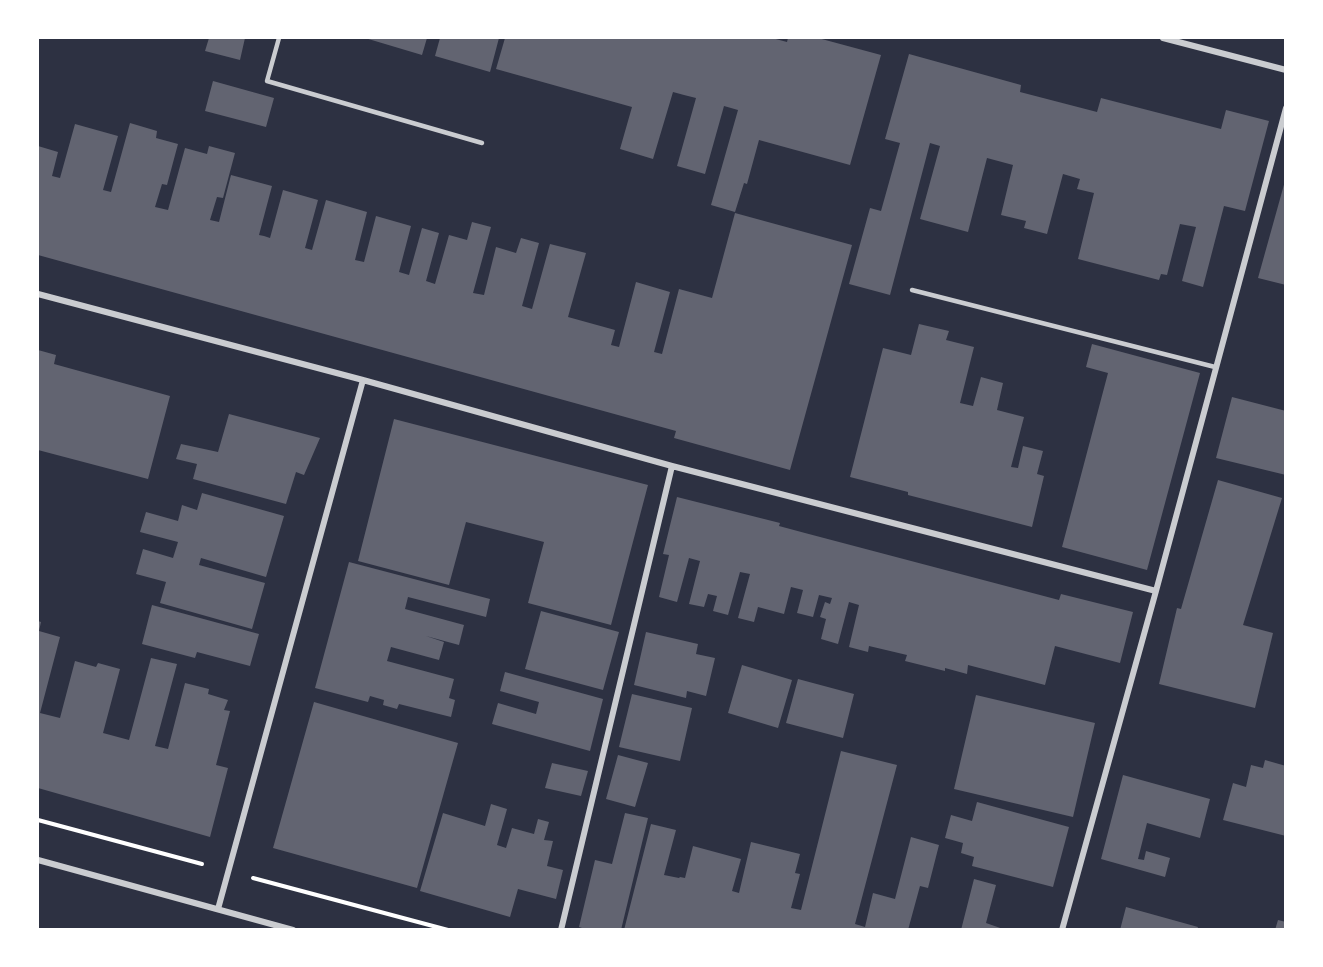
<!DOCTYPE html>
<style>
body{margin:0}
#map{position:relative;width:1323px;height:967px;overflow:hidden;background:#2d3142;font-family:"Libre Baskerville",serif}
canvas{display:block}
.frame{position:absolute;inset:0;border:39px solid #fff;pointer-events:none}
</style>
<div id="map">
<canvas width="1323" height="967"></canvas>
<div class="frame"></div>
</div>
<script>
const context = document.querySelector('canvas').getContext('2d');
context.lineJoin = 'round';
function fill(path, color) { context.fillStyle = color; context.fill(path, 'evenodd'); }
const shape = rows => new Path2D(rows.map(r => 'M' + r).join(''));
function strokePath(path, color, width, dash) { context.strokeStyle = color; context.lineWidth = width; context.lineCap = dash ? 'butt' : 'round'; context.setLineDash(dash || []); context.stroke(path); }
const building = shape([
 [209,38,245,38,240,60,205,51],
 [365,38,427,38,422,55],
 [440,38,499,38,490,72,435,56],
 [505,38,772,38,787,42,788,38,818,38,881,55,850,165,759,140,747,184,744,183,735,212,711,205,738,110,724,106,705,174,677,166,696,98,684,95,673,92,653,159,620,149,632,107,496,69],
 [909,54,1021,85,1020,92,1097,112,1101,98,1221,129,1226,110,1269,121,1245,211,1224,206,1203,287,1182,281,1196,227,1180,224,1167,275,1161,274,1159,280,1078,259,1094,193,1077,189,1080,179,1063,174,1047,234,1024,228,1026,221,1001,215,1013,165,987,158,968,232,920,219,940,146,930,143,890,295,849,284,870,208,881,211,900,143,885,139],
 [213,81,274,98,266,127,205,111],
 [130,123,157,131,156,138,178,144,167,185,162,184,155,207,168,210,185,148,207,154,209,146,235,153,223,198,217,197,210,220,219,222,231,175,272,186,259,235,264,236,270,238,283,190,318,200,305,248,312,250,326,200,367,212,355,260,364,262,376,216,411,226,399,272,409,275,422,228,439,233,426,281,435,284,449,235,467,240,472,222,491,227,473,293,484,295,496,247,516,253,521,238,539,243,522,306,532,309,550,244,586,253,568,317,615,330,611,345,619,347,636,282,670,292,654,352,662,354,679,289,712,298,735,213,852,245,790,470,674,438,676,431,38,255,38,146,58,152,52,176,60,178,75,124,118,136,103,190,111,192],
 [1285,181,1286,181,1286,285,1258,278],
 [919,324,949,331,946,340,974,347,960,403,973,406,981,377,1003,383,997,410,1024,417,1011,467,1018,468,1023,446,1043,451,1037,474,1044,476,1032,527,908,495,908,492,850,477,883,348,911,355],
 [1092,344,1200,373,1147,570,1062,547,1108,373,1086,367],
 [38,350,56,355,54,364,170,396,148,479,38,450],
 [1232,397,1286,411,1286,475,1216,458],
 [229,414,320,438,304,475,296,472,286,504,193,479,197,464,176,459,181,444,218,452],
 [394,419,648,485,611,625,528,603,544,542,466,522,449,585,358,561],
 [1218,480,1282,498,1243,625,1273,633,1255,708,1159,684,1177,608,1181,609],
 [202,493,284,516,266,577,201,558,199,565,265,583,252,629,160,603,166,582,136,574,143,549,173,558,178,542,140,532,146,512,178,521,182,505,197,510],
 [677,497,780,523,779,526,805,533,1059,600,1061,594,1133,612,1120,663,1055,646,1045,685,968,665,967,674,945,668,945,671,905,661,907,655,869,646,868,652,849,647,859,605,849,602,838,644,821,639,826,619,820,617,825,602,830,604,832,598,819,595,813,617,797,613,803,590,791,587,784,614,758,607,754,622,738,618,750,574,740,572,728,615,713,611,717,596,708,594,704,607,689,604,700,561,689,558,677,602,659,597,669,555,663,554],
 [349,562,490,599,486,617,408,597,405,609,464,625,459,645,426,636,444,642,439,660,391,647,387,661,454,679,449,698,455,700,451,717,399,704,397,709,383,705,384,700,370,696,368,702,315,688],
 [152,605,259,634,250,666,197,652,195,658,142,644],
 [541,611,619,632,603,690,525,669],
 [38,621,41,622,39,631,60,637,40,713,60,718,75,661,96,667,98,663,120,669,103,733,129,740,151,658,177,664,155,746,168,749,185,683,209,689,208,694,228,700,224,710,230,711,216,765,228,768,210,837,38,788],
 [646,632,698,644,696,654,715,658,706,696,687,691,686,698,634,685],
 [742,665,792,680,778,728,728,713],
 [505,672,603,699,590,751,492,724,498,703,536,714,539,702,500,691],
 [798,679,854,694,843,738,786,723],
 [632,694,692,708,680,761,619,747],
 [976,695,1095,723,1073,817,954,789],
 [314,702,458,743,417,888,273,848],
 [841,751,897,765,855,924,865,927,873,893,895,899,911,837,939,845,928,888,920,886,908,930,624,930,651,824,676,830,664,875,679,878,680,877,685,878,693,846,741,859,732,891,739,893,751,842,800,854,795,873,800,874,791,908,801,910],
 [618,755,648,763,635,807,606,799],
 [1265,760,1286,766,1286,836,1223,820,1233,783,1246,787,1251,765,1263,768],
 [552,763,588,771,581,796,545,788],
 [1123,775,1210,799,1200,838,1147,823,1138,859,1144,860,1146,851,1170,858,1165,877,1101,859],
 [977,802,1069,827,1053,887,972,866,974,857,961,853,963,843,945,838,951,815,972,821],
 [491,804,507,809,497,845,506,848,512,828,534,834,538,819,549,822,544,840,553,841,547,866,563,870,556,899,518,889,510,917,420,891,443,813,485,826],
 [625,813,648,818,621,930,588,930,579,927,595,860,612,864],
 [974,879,996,885,986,923,1006,930,961,930],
 [1126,907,1198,927,1197,930,1120,930],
 [1278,920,1286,922,1286,930,1275,930]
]);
const path = shape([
 [38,820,202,864],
 [253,878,448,930]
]);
const service = shape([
 [279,38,267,81,482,143],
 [912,290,1215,367]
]);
const minor = shape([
 [1163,38,1286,70],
 [38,294,363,380,672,466,1156,591],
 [38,860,293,930],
 [218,909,363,380],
 [561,930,672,466],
 [1062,930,1156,591,1286,108]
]);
fill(building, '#626471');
strokePath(path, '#fff', 4);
strokePath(service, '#caccd0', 4.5);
strokePath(minor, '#caccd0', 6);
</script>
